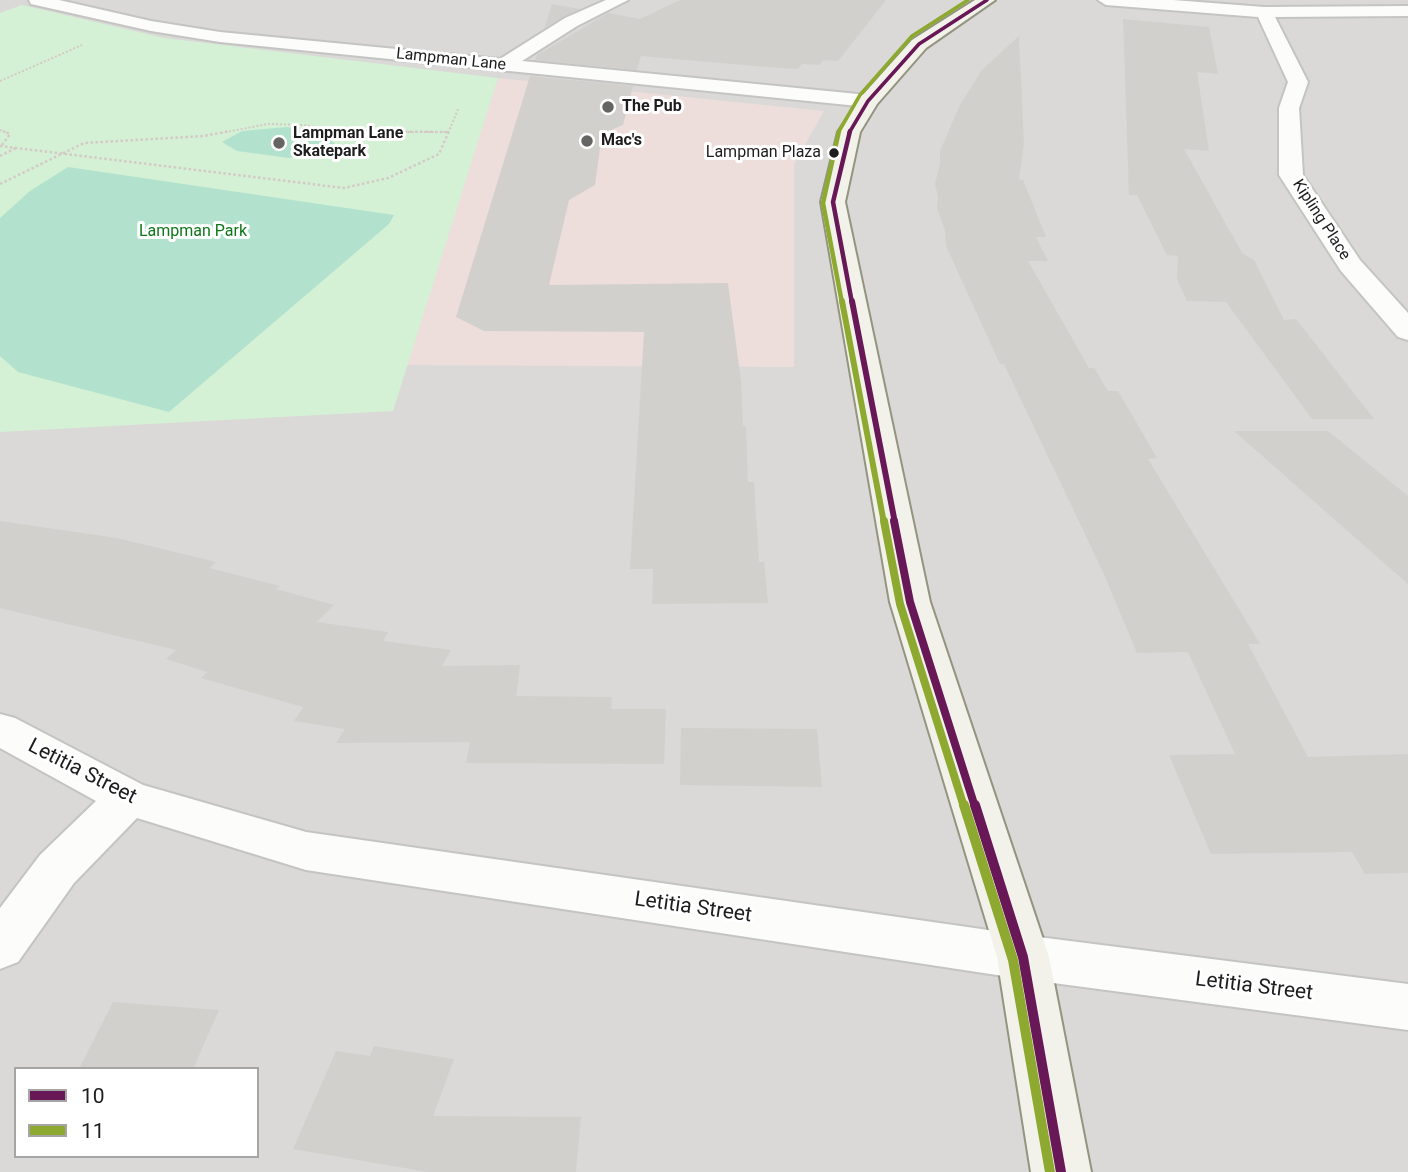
<!DOCTYPE html>
<style>
body{margin:0}
#map{position:relative;width:1408px;height:1172px;overflow:hidden;background:#ebeae6;font-family:Roboto,sans-serif}
canvas{display:block}
.legend{position:absolute;left:14px;top:1067px;width:245px;height:91px;box-sizing:border-box;background:#fff;border:2px solid #a5a5a5;margin:0;padding:9px 12px;list-style:none;font-size:21px;color:#1d1d1d}
.legend li{display:flex;align-items:center;gap:14px;height:35px}
.legend b{width:35px;border:2px solid #a5a5a5}
</style>
<div id="map">
<canvas width="1408" height="1172"></canvas>
<ul class="legend">
<li><b style="height:9px;background:#681757"></b>10</li>
<li><b style="height:9px;background:#8ea92f"></b>11</li>
</ul>
</div>
<script>
const context = document.querySelector('canvas').getContext('2d');
context.lineJoin = 'round';
function fill(path, color) { context.fillStyle = color; context.fill(path, 'evenodd'); }
const shape = rows => new Path2D(rows.map(r => 'M' + r).join(''));
function strokePath(path, color, width, dash) { context.strokeStyle = color; context.lineWidth = width; context.lineCap = dash ? 'butt' : 'round'; context.setLineDash(dash || []); context.stroke(path); }
function label(font, color, halo, rows, align = 'center') {
  context.font = font + ' Roboto,sans-serif'; context.lineWidth = 6; context.setLineDash([]); context.textBaseline = 'middle'; context.strokeStyle = halo; context.fillStyle = color; for (const [text, x, y, turn = 0] of rows) {
    context.save(); context.translate(x, y); context.rotate((+turn || 0) * Math.PI / 180); context.textAlign = isNaN(turn) ? turn : align; if (halo) context.strokeText(text, 0, 0); context.fillText(text, 0, 0); context.restore();
  }
}
const residential = shape([
 [0,0,1408,0,1408,1172,0,1172],
 [16,1069,257,1069,257,1156,16,1156]
]);
const commercial = shape([
 [498,78,824,111,794,164,794,367,405,365]
]);
const park = shape([
 [22,5,164,38,498,78,393,411,0,432,0,13]
]);
const pitch = shape([
 [287,127,326,134,336,145,314,155,289,158,237,151,222,142,242,131],
 [68,167,394,215,389,224,169,412,18,372,0,356,0,218,30,191]
]);
const building = shape([
 [680,0,886,0,838,61,824,60,819,65,802,64,798,69,766,67,641,56,637,70,535,60,537,55,608,13,640,19],
 [552,4,580,9,545,27],
 [1123,19,1209,27,1218,74,1197,72,1209,151,1184,149,1242,253,1254,260,1284,320,1296,319,1374,419,1312,419,1226,302,1187,301,1177,279,1178,256,1167,255,1137,195,1129,195],
 [1019,36,1024,144,1019,180,1023,180,1046,237,1036,237,1048,261,1028,261,1089,368,1094,368,1108,391,1118,391,1157,458,1148,459,1260,644,1248,644,1308,757,1408,754,1408,873,1365,874,1352,852,1211,854,1169,755,1235,754,1188,652,1137,653,1103,572,1004,364,1000,364,946,246,945,231,937,208,938,197,935,184,940,164,940,151,960,105,982,70],
 [530,76,633,86,623,125,602,134,595,185,569,200,549,285,728,283,741,381,743,426,746,426,748,482,754,482,759,562,764,562,768,603,652,604,653,569,630,569,644,332,484,331,456,317],
 [1234,431,1328,431,1408,496,1408,584],
 [0,521,117,538,216,562,210,568,280,586,276,589,334,605,317,622,388,632,383,641,451,650,442,666,520,665,516,696,612,697,611,709,666,709,664,764,466,763,470,742,336,743,345,729,294,721,303,707,201,678,207,672,166,659,176,650,0,608],
 [681,728,817,729,822,787,680,785],
 [113,1002,219,1010,193,1069,79,1069],
 [374,1046,454,1059,433,1116,581,1117,576,1172,428,1172,293,1149,336,1051,370,1056]
]);
const pathFar1 = shape([
 [0,81,82,45],
 [0,130,7,133],
 [221,133,268,124,302,125,352,132,447,132],
 [448,133,459,107]
]);
const path = shape([
 [345,131,447,132],
 [2,145,10,134,3,131],
 [0,146,344,188,388,178,439,154,449,131],
 [0,156,16,148],
 [0,184,84,143,204,136,230,131]
]);
const street = shape([
 [29,0,59,0,151,21,220,32,500,59,565,18,606,0,628,0,577,26,522,61,868,95,875,97,878,101,875,105,868,107,220,42,151,31,31,4,29,0],
 [1098,0,1173,0,1264,7,1408,6,1408,16,1275,17,1308,82,1299,108,1303,175,1360,260,1408,313,1408,340,1398,337,1341,271,1279,175,1279,108,1288,82,1258,17,1106,5,1098,0],
 [0,714,15,718,143,785,306,832,1023,935,1408,984,1408,1030,1023,979,306,870,137,818,74,883,18,962,0,969,0,908,40,855,96,801,0,748,0,714]
]);
const secondary = shape([
 [975,0,995,0,926,48,877,104,860,132,845,202,930,602,1049,957,1091,1172,1031,1172,997,957,890,602,821,202,838,132,861,97,912,40,975,0]
]);
const bus1Far4 = shape([
 [849,133,868,101,919,44,987,0]
]);
const bus1Far3 = shape([
 [850,131,833,202,852,303]
]);
const bus1Far2 = shape([
 [852,301,895,523]
]);
const bus1Far1 = shape([
 [894,521,910,602,975,807]
]);
const bus1 = shape([
 [975,805,1023,957,1061,1172]
]);
const bus2Far4 = shape([
 [838,133,860,95,912,36,968,0]
]);
const bus2Far3 = shape([
 [839,131,823,203,842,303]
]);
const bus2Far2 = shape([
 [842,301,884,523]
]);
const bus2Far1 = shape([
 [884,521,900,604,964,807]
]);
const bus2 = shape([
 [964,805,1013,960,1050,1172]
]);
const markers = [
 [608,107,7,"#656563"],
 [587,141,7,"#656563"],
 [279,143,7,"#656563"],
 [834,153,6,"#1d1d1d"]
];
const farStreetnames = [
 ["Lampman Lane",451,60,6],
 ["Kipling Place",1321,220,57]
];
const farPoinames = [
 ["The Pub",622,107],
 ["Lampman Lane",293,134],
 ["Skatepark",293,152],
 ["Mac's",601,141]
];
const busNames = [
 ["Lampman Plaza",821,153]
];
const farParknames = [
 ["Lampman Park",193,232]
];
const nearStreetnames = [
 ["Letitia Street",82,772,27],
 ["Letitia Street",693,908,8],
 ["Letitia Street",1254,987,7]
];
fill(residential, '#dad9d7');
fill(commercial, '#eddedc');
fill(park, '#d4f1d5');
fill(pitch, '#b2e2ce');
fill(building, '#d2d0cd');
strokePath(street, '#c4c4c2', 4);
strokePath(secondary, '#92957f', 4);
strokePath(pathFar1, '#d5c9c6', 2, [2, 2]);
strokePath(path, '#d5c9c6', 2.5, [2.5, 2.5]);
fill(street, '#fcfcfb');
fill(secondary, '#f2f2ea');
strokePath(bus1Far4, '#681757', 3.5);
strokePath(bus1Far3, '#681757', 4.5);
strokePath(bus1Far2, '#681757', 6);
strokePath(bus1Far1, '#681757', 8);
strokePath(bus1, '#681757', 10);
strokePath(bus2Far4, '#8ea92f', 3.5);
strokePath(bus2Far3, '#8ea92f', 4.5);
strokePath(bus2Far2, '#8ea92f', 6);
strokePath(bus2Far1, '#8ea92f', 8);
strokePath(bus2, '#8ea92f', 10);
for (const [x, y, r, color] of markers) { const dot = new Path2D(); dot.arc(x, y, r, 0, 2 * Math.PI); context.fillStyle = color; context.fill(dot); strokePath(dot, '#fff', 2.5); }
label('16px', '#1d1d1d', '#fff', farStreetnames);
label('bold 16px', '#1d1d1d', '#fff', farPoinames, 'left');
label('16px', '#1d1d1d', '#fff', busNames, 'right');
label('16px', '#0f771b', '#fff', farParknames);
label('21px', '#1d1d1d', '#fff', nearStreetnames);
</script>
